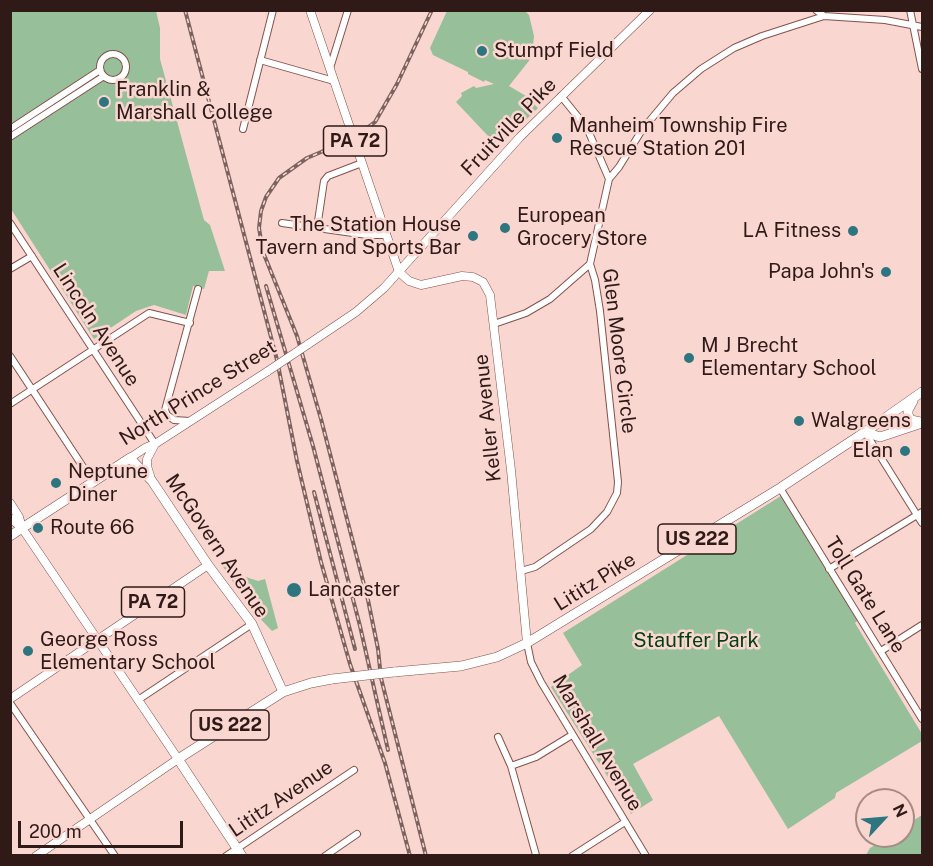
<!DOCTYPE html>
<style>
body{margin:0}
#map{position:relative;width:933px;height:866px;overflow:hidden;background:#fad6d0;font-family:"Public Sans",sans-serif}
canvas{display:block}
.frame{position:absolute;inset:0;border:12px solid #2f1a17;pointer-events:none}
.north{position:absolute;left:855px;top:788px;width:60px;height:60px;box-sizing:border-box;background:#fad6d0;border:2px solid #a98b86;border-radius:50%;rotate:64deg;font-size:16px;font-weight:700;line-height:24px;text-align:center;color:#2f1a17}
.north::after{content:'';display:block;margin:auto;width:21px;height:27px;background:#2d757f;clip-path:polygon(50% 0,100% 100%,50% 72%,0 100%)}
.scale{position:absolute;left:18px;top:821px;width:165px;height:27px;box-sizing:border-box;border:3px solid #2f1a17;border-top:0;padding-left:8px;font-size:18px;line-height:21px;white-space:nowrap;color:#2f1a17;-webkit-text-stroke:4px #fad6d0;paint-order:stroke}
</style>
<div id="map">
<canvas width="933" height="866"></canvas>
<div class="frame"></div>
<div class="north">N</div>
<div class="scale">200 m</div>
</div>
<script>
const context = document.querySelector('canvas').getContext('2d');
context.lineJoin = 'round';
function fill(path, color) { context.fillStyle = color; context.fill(path, 'evenodd'); }
const shape = rows => new Path2D(rows.map(r => 'M' + r).join(''));
function strokePath(path, color, width, dash) { context.strokeStyle = color; context.lineWidth = width; context.lineCap = dash ? 'butt' : 'round'; context.setLineDash(dash || []); context.stroke(path); }
function label(font, color, halo, rows, align = 'center') {
  context.font = font + ' "Public Sans",sans-serif'; context.lineWidth = 5; context.setLineDash([]); context.textBaseline = 'middle'; context.strokeStyle = halo; context.fillStyle = color; for (const [text, x, y, turn = 0] of rows) {
    context.save(); context.translate(x, y); context.rotate((+turn || 0) * Math.PI / 180); context.textAlign = isNaN(turn) ? turn : align; if (halo) context.strokeText(text, 0, 0); context.fillText(text, 0, 0); context.restore();
  }
}
const green = shape([
 [10,11,156,11,160,28,160,59,204,220,210,225,225,271,209,271,204,289,193,286,186,315,154,305,136,311,94,339,11,209],
 [447,11,525,11,529,15,534,36,532,57,509,86,526,96,538,108,504,141,502,139,492,143,488,138,489,137,456,102,462,96,461,93,474,86,476,88,494,84,485,80,484,82,468,74,468,72,433,55,430,48],
 [784,494,860,618,855,623,922,734,922,741,836,793,835,798,788,829,719,716,633,764,653,800,631,814,551,687,582,665,563,633],
 [225,563,231,572,258,581,265,579,278,628,272,631,250,608,222,565],
 [922,815,922,855,866,855,870,848,890,836,903,836,903,827]
]);
const minor = shape([
 [816,10,824,16],
 [910,10,922,69],
 '100 67a13 13 0 1 1 26 0a13 13 0 1 1-26 0Z',
 [260,60,334,81],
 [330,68,348,10],
 [561,96,587,128,609,179],
 [10,129,100,70],
 [243,129,273,10],
 [10,137,104,76],
 [10,223,155,444],
 [282,223,367,235,387,235],
 [317,228,324,181,328,176,362,163],
 [10,269,32,256],
 [494,324,526,313,550,299,590,264],
 [10,356,93,482],
 [10,404,149,313,190,323],
 [190,421,174,420,167,415,165,410,198,289],
 [865,432,922,523],
 [780,488,922,719],
 [829,569,922,512],
 [521,571,535,567,591,529,607,512,617,493,618,482,600,311,595,280,590,264,609,179,619,167,642,130,673,93,701,69,734,48,762,36,824,16,885,20,922,27],
 [527,643,531,662,541,682,646,856],
 [881,651,922,625],
 [138,700,252,624],
 [10,703,115,856],
 [498,737,511,766,536,855],
 [511,766,536,757,572,735],
 [226,856,354,770],
 [325,856,357,834],
 [572,856,625,822]
]);
const major = shape([
 [310,10,399,272,409,281,421,285,462,276,473,277,483,282,490,295,511,470,527,643],
 [307,345,356,312,384,288,520,137,650,10],
 [130,458,145,448,155,444,268,371],
 [151,479,147,466,147,459,155,444],
 [10,503,19,517,22,528,178,759,36,856],
 [10,518,22,528],
 [10,699,208,565]
]);
const highway = shape([
 [913,401,908,410,908,415,911,420,920,422],
 [865,432,880,437,922,423],
 [10,536,130,458,152,481,208,565,252,624,283,692],
 [394,672,461,666,497,657,527,643,780,488,865,432,922,392],
 [242,856,178,759,283,692,311,683,332,679]
]);
const rail = shape([
 [185,10,277,360,297,461,321,562,350,664,385,763,410,856],
 [266,286,313,446,360,626,388,750],
 [314,492,355,649],
 [426,856,381,678,378,649,368,600,321,419,297,336,263,252,259,228,261,211,266,197,279,178,307,158,354,138,375,122,397,84,432,10]
]);
const majorBridge = shape([
 [268,371,307,345]
]);
const highwayBridge = shape([
 [332,679,394,672]
]);
const markers = [
 [482,51,6,"#2d757f"],
 [104,102,6,"#2d757f"],
 [557,138,6,"#2d757f"],
 [505,228,6,"#2d757f"],
 [853,231,6,"#2d757f"],
 [473,236,6,"#2d757f"],
 [886,272,6,"#2d757f"],
 [689,358,6,"#2d757f"],
 [799,421,6,"#2d757f"],
 [905,451,6,"#2d757f"],
 [56,483,6,"#2d757f"],
 [38,528,6,"#2d757f"],
 [294,590,8,"#2d757f"],
 [28,651,6,"#2d757f"]
];
const shields = [
 [355,141,63],
 [697,539,78],
 [153,602,63],
 [230,725,78]
];
const shieldNames = [
 ["PA 72",355,141],
 ["US 222",697,539],
 ["PA 72",153,602],
 ["US 222",230,725]
];
const poiNames = [
 ["Stumpf Field",494,51],
 ["Franklin &",116,90],
 ["Marshall College",116,113],
 ["Manheim Township Fire",569,126],
 ["Rescue Station 201",569,149],
 ["European",517,216],
 ["Grocery Store",517,239],
 ["The Station House",461,225,"right"],
 ["Tavern and Sports Bar",461,248,"right"],
 ["LA Fitness",841,231,"right"],
 ["Papa John's",874,272,"right"],
 ["M J Brecht",701,346],
 ["Elementary School",701,369],
 ["Walgreens",811,421],
 ["Elan",893,451,"right"],
 ["Neptune",68,472],
 ["Diner",68,495],
 ["Route 66",50,528],
 ["Lancaster",308,590],
 ["George Ross",40,640],
 ["Elementary School",40,663]
];
const streetNames = [
 ["Fruitville Pike",509,127,-46],
 ["Lincoln Avenue",96,325,57],
 ["Glen Moore Circle",619,351,83],
 ["North Prince Street",198,393,-32],
 ["Keller Avenue",488,418,-96],
 ["McGovern Avenue",217,546,56],
 ["Lititz Pike",595,582,-32],
 ["Toll Gate Lane",865,595,58],
 ["Marshall Avenue",597,743,59],
 ["Lititz Avenue",281,799,-34]
];
const parkNames = [
 ["Stauffer Park",696,641]
];
fill(green, '#96bf9a');
strokePath(minor, '#84524b', 8);
strokePath(major, '#84524b', 9);
strokePath(highway, '#84524b', 10);
strokePath(minor, '#fff', 6);
strokePath(major, '#fff', 8);
strokePath(highway, '#fff', 9);
strokePath(rail, '#7d635f', 4);
strokePath(rail, '#fad6d0', 1.5, [4.5]);
strokePath(majorBridge, '#84524b', 9, []);
strokePath(highwayBridge, '#84524b', 10, []);
strokePath(majorBridge, '#fff', 8);
strokePath(highwayBridge, '#fff', 9);
for (const [x, y, r, color] of markers) { const dot = new Path2D(); dot.arc(x, y, r, 0, 2 * Math.PI); context.fillStyle = color; context.fill(dot); strokePath(dot, '#fad6d0', 2); }
for (const [x, y, w] of shields) { const box = new Path2D(); box.roundRect(x - w / 2, y - 15, w, 30, 4.5); context.fillStyle = '#fad6d0'; context.fill(box); strokePath(box, '#2f1a17', 1.5); }
label('bold 18px', '#2f1a17', null, shieldNames);
label('20px', '#2f1a17', '#fad6d0', poiNames, 'left');
label('20px', '#2f1a17', '#fad6d0', streetNames);
label('20px', '#003f12', '#fad6d0', parkNames);
</script>
